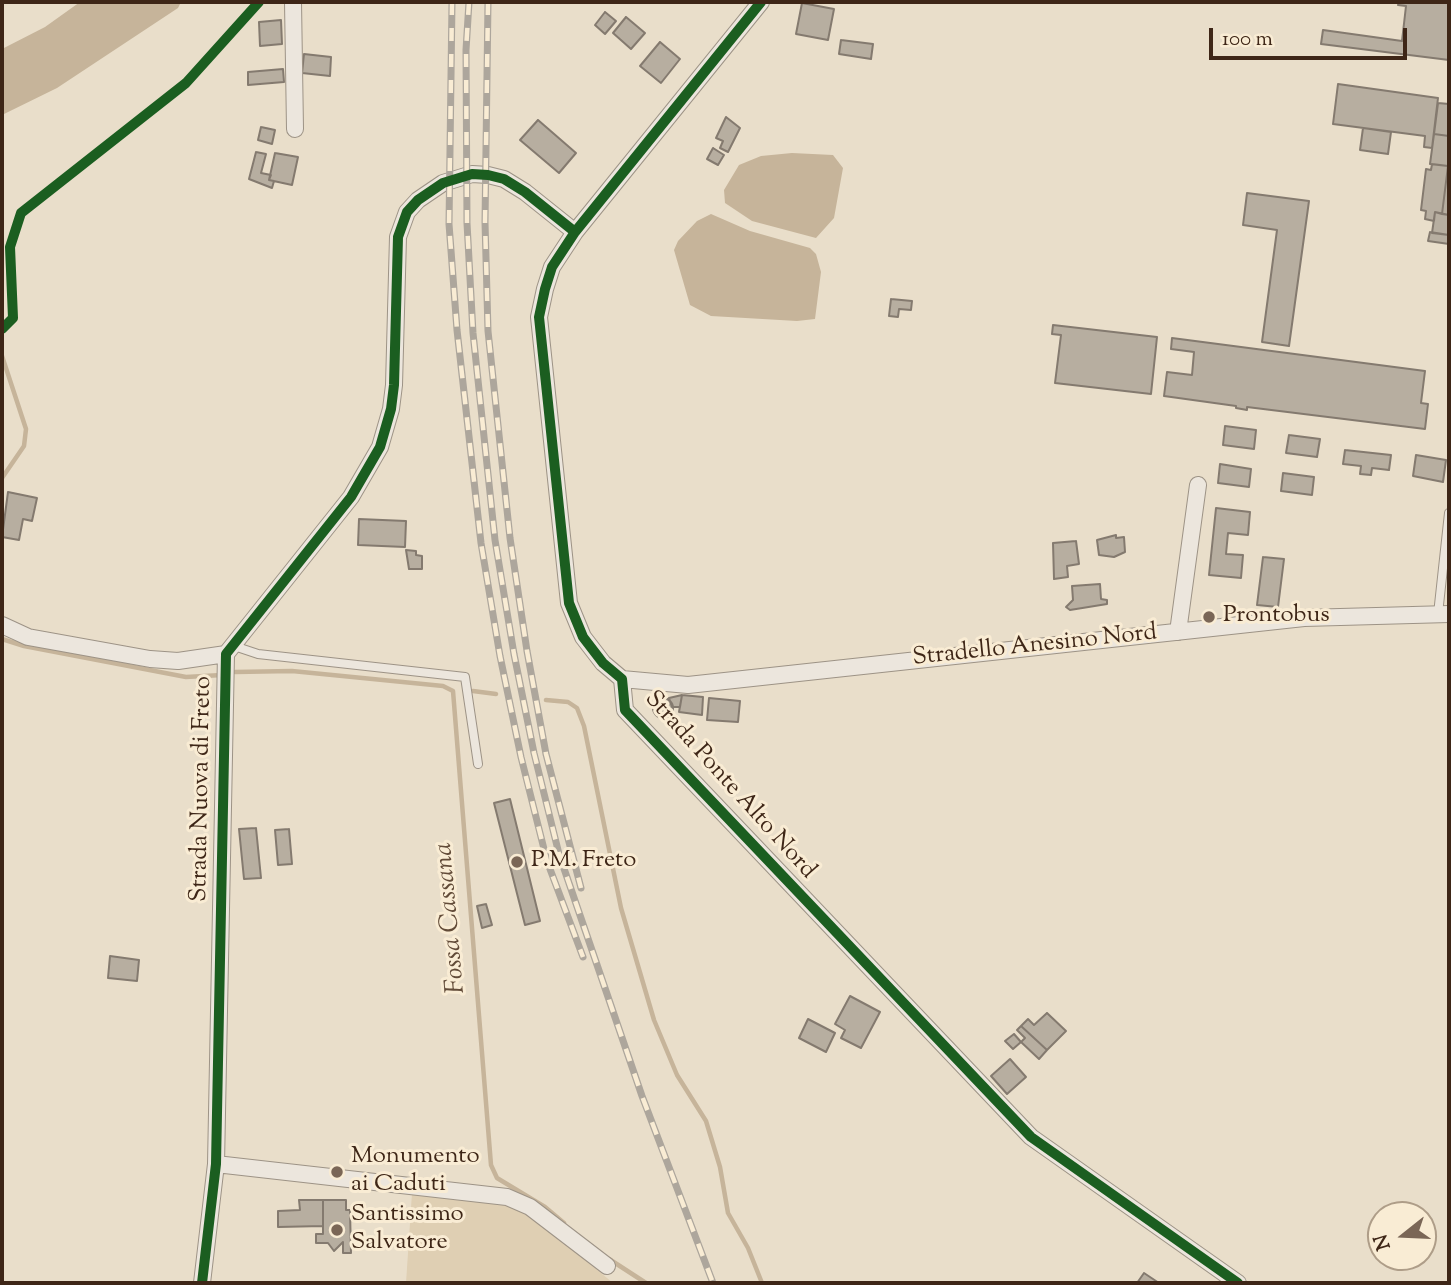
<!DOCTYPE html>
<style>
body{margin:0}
#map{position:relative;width:1451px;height:1285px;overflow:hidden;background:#e9deca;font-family:"Sorts Mill Goudy",serif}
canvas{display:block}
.frame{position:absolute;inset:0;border:4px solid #3e2617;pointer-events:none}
.north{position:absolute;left:1367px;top:1201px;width:70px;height:70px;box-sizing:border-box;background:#f9ecd4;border:2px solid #ae9d88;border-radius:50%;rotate:252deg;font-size:19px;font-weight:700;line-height:28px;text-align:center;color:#3e2617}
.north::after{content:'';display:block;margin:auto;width:24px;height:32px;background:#7a6656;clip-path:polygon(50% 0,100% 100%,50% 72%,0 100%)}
.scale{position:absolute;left:1209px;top:28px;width:198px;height:32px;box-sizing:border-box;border:4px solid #3e2617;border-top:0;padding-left:9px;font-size:21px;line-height:24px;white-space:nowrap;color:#3e2617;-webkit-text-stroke:5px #f9ecd4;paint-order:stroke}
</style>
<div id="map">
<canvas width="1451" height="1285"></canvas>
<div class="frame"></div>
<div class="north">N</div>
<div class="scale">100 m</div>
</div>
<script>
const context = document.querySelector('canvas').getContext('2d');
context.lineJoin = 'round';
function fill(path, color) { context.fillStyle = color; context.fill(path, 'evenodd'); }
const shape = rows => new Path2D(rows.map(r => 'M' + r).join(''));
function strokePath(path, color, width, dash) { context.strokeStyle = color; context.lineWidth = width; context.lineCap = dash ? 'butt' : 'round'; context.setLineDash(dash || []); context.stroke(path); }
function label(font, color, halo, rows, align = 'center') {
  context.font = font + ' "Sorts Mill Goudy",serif'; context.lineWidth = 6; context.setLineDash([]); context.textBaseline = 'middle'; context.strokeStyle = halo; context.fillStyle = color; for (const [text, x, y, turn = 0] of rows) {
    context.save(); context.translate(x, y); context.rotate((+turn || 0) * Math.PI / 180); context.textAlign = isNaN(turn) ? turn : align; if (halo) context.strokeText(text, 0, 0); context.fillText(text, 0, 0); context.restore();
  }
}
const green = shape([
 [412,1193,503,1203,525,1210,613,1283,406,1283]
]);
const water = shape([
 [80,2,181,2,178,8,57,88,2,115,2,49,45,27],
 [792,153,833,155,843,168,834,218,816,238,752,221,725,203,724,190,739,165,761,156],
 [711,214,750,231,810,248,816,254,821,272,815,319,797,321,711,316,690,305,674,250,678,241,697,221]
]);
const stream = shape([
 [2,356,26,429,24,446,2,478],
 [2,639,24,646,186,677,222,675],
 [235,672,292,671,443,686,453,691,491,1165,497,1178,545,1207,564,1223],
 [473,691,496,694],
 [546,700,568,702,577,708,584,726,621,908,654,1020,677,1075,706,1121,720,1167,728,1213,748,1248,762,1283],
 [609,1259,646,1283]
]);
const building = shape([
 [1399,2,1449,2,1449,60,1321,44,1323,30,1402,41,1406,6,1398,5,1399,2],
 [802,3,834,9,828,40,796,34,802,3],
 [605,12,616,21,605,34,595,25,605,12],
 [626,17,645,33,631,49,613,33,626,17],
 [281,20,282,44,260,46,259,22,281,20],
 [841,40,873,44,871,59,839,54,841,40],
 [660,42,680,59,661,83,640,66,660,42],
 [304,54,331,57,330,76,302,73,304,54],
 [283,69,284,82,248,85,248,72,283,69],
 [1338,84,1438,98,1432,148,1424,147,1425,136,1333,124,1338,84],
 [1438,103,1449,104,1449,136,1434,134,1438,103],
 [726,117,740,128,728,152,720,148,723,141,716,138,726,117],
 [538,120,576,153,559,173,520,140,538,120],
 [261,127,275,130,272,144,258,140,261,127],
 [1363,128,1391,132,1388,154,1360,150,1363,128],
 [1434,134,1449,136,1449,215,1442,214,1448,166,1430,164,1434,134],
 [713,148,724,155,718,165,707,159,713,148],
 [256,152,266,154,261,173,271,175,269,180,274,181,272,188,249,179,256,152],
 [275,153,298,157,292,185,269,180,275,153],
 [1432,164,1448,166,1442,214,1435,212,1434,221,1425,219,1426,211,1421,210,1426,169,1431,170,1432,164],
 [1247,193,1309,201,1289,346,1262,342,1277,230,1243,225,1247,193],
 [1435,212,1449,215,1449,235,1432,233,1435,212],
 [1430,232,1449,235,1449,244,1428,241,1430,232],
 [891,299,912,301,911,310,899,309,898,317,889,316,891,299],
 [1053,325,1157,337,1151,394,1055,383,1061,335,1052,334,1053,325],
 [1172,338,1425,371,1421,403,1428,404,1425,429,1247,407,1247,410,1236,408,1236,406,1164,396,1167,372,1192,375,1194,352,1171,349,1172,338],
 [1225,426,1256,430,1254,449,1223,445,1225,426],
 [1289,435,1320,439,1317,457,1286,453,1289,435],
 [1345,450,1391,455,1389,470,1372,468,1371,475,1360,474,1361,466,1343,464,1345,450],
 [1416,455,1446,460,1443,482,1413,476,1416,455],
 [1220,464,1251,469,1249,487,1218,483,1220,464],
 [1283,473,1314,477,1312,495,1281,491,1283,473],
 [8,492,37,498,32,521,23,519,19,540,2,537,8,492],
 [1216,508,1250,512,1248,535,1228,533,1226,554,1243,555,1241,578,1209,575,1216,508],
 [359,519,406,521,405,547,358,545,359,519],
 [1116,535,1116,538,1124,537,1125,552,1114,557,1099,555,1097,540,1116,535],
 [1076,541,1079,564,1067,566,1068,577,1054,579,1053,543,1076,541],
 [406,550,416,551,416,555,422,556,422,569,409,569,406,550],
 [1263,557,1284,559,1278,607,1257,605,1263,557],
 [1100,584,1101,599,1107,600,1107,604,1070,610,1066,607,1073,600,1072,586,1100,584],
 [682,695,703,697,702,715,679,712,682,695],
 [682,695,680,707,672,707,669,698,682,695],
 [709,698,740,701,738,722,707,720,709,698],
 '653 708a10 10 0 1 1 20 0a10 10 0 1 1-20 0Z',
 [510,799,540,921,525,925,494,803,510,799],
 [256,828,261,878,244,879,239,829,256,828],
 [289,829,292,864,278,865,275,830,289,829],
 [486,904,492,925,482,928,477,906,486,904],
 [110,956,139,960,137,981,108,978,110,956],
 [850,996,880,1012,861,1048,841,1038,845,1030,835,1024,850,996],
 [1047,1013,1066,1031,1047,1050,1021,1026,1028,1019,1034,1025,1047,1013],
 [808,1019,835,1033,826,1052,799,1038,808,1019],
 [1021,1026,1047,1050,1039,1059,1021,1042,1025,1038,1017,1030,1021,1026],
 [1014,1034,1021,1042,1013,1049,1005,1041,1014,1034],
 [1010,1059,1026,1077,1007,1094,991,1076,1010,1059],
 [299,1200,323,1200,323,1226,278,1227,278,1211,300,1210,299,1200],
 [323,1200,346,1200,346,1210,350,1210,351,1253,343,1253,343,1242,334,1251,328,1243,316,1243,316,1234,323,1234,323,1200],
 [1144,1273,1159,1283,1137,1283,1144,1273]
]);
const service = shape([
 [1438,614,1449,513],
 [234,646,258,654,465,677,478,764]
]);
const minor = shape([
 [293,2,295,129],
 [761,2,575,232,552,267,545,289,539,317,569,603,583,637,603,663,622,679,625,710,1031,1137,1238,1283],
 [2,625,28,637,150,659,178,661,226,654],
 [1178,632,1198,485],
 [622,679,688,685,1304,618,1449,614],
 [216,1164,507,1197,530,1207,607,1266],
 [202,1283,216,1164,226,654,351,497,380,447,391,409,394,385,398,237,407,212,418,200,443,183,472,174,488,175,504,179,525,192,575,232]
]);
const rail = shape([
 [452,2,449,224,457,330,481,543,500,656,521,757,547,861,583,957],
 [469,2,466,50,467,223,473,333,495,540,514,654,534,753,559,854,642,1096,713,1283],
 [488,2,485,222,488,331,510,538,527,651,546,754,581,888]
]);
const cycleway = shape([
 [761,2,575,232,552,267,545,289,539,317,569,603,583,637,603,663,622,679,625,710,1031,1137,1238,1283],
 [2,329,13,318,10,247,21,213,186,83,259,2],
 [202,1283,216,1164,226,654,351,497,380,447,391,409,394,385,398,237,407,212,418,200,443,183,472,174,488,175,504,179,525,192,575,232]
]);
const markers = [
 [1209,617,7,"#7a6656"],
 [517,862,7,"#7a6656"],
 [337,1172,7,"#7a6656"],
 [337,1230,7,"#7a6656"]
];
const poiNames = [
 ["Prontobus",1223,617],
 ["P.M. Freto",531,862],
 ["Monumento",351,1158],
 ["ai Caduti",351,1186],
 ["Santissimo",351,1216],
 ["Salvatore",351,1244]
];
const streetNames = [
 ["Stradello Anesino Nord",1035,647,-6],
 ["Strada Ponte Alto Nord",729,786,48],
 ["Strada Nuova di Freto",203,789,-89]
];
const waterNames = [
 ["Fossa Cassana",452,918,-95]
];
fill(green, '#dfcfb3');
fill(water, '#c6b49a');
strokePath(stream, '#c6b49a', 4.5);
fill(building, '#b7aea0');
strokePath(building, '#847a6f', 2);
strokePath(service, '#9d9386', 10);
strokePath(minor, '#9d9386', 18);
strokePath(service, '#ece6dd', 8);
strokePath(minor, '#ece6dd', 16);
strokePath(rail, '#ada69c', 7);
strokePath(rail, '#f9ecd4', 4.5, [13]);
strokePath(cycleway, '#1b5e20', 10);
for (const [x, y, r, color] of markers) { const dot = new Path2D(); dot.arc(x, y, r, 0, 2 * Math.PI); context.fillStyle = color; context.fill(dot); strokePath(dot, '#f9ecd4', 2.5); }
label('24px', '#3e2617', '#f9ecd4', poiNames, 'left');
label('24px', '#3e2617', '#f9ecd4', streetNames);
label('italic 26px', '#624b38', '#f9ecd4', waterNames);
</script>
